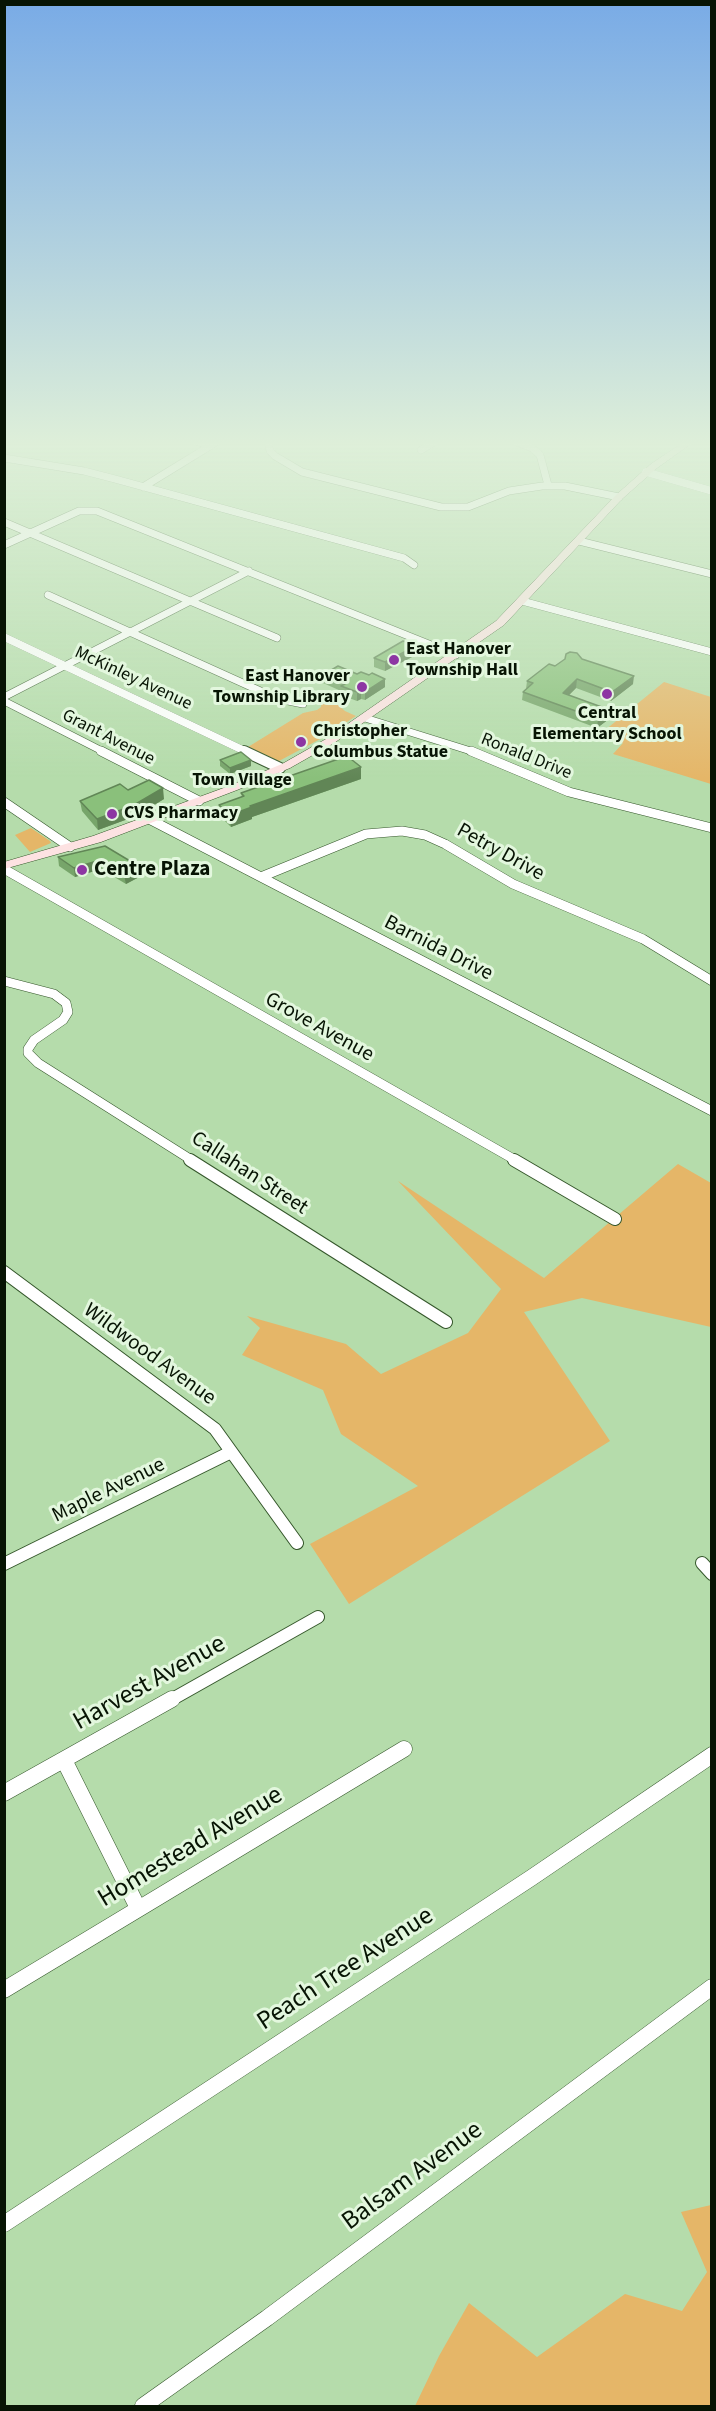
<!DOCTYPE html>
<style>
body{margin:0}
#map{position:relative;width:716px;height:2411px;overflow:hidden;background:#b5dcab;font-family:"Source Sans 3",sans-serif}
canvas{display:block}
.frame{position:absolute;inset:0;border:6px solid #071404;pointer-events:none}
</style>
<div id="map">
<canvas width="716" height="2411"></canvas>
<div class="frame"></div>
</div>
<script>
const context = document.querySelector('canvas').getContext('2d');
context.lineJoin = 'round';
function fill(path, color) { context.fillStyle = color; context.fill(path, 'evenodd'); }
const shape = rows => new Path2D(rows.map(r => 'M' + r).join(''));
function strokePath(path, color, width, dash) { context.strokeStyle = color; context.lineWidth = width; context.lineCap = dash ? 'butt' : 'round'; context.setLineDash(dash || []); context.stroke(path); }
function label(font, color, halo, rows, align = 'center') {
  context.font = font + ' "Source Sans 3",sans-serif'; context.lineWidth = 6; context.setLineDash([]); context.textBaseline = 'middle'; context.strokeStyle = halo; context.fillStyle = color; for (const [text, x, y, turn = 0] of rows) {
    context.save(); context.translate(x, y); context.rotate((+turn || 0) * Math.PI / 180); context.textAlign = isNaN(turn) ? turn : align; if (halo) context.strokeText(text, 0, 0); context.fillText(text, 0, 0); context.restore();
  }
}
const green = shape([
 [664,682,711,697,711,784,613,754,623,743,599,735],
 [322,691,345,711,356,716,324,737,279,761,248,747,303,713,317,710,321,707,322,700,313,695],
 [31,828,50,841,51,843,30,852,15,835],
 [678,1164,711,1183,711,1327,582,1298,524,1312,610,1441,349,1604,310,1544,418,1486,341,1434,323,1390,242,1355,260,1328,247,1316,346,1344,381,1374,468,1333,501,1289,398,1181,544,1278],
 [711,2205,711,2406,415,2406,439,2356,469,2303,537,2357,625,2294,682,2311,707,2272,681,2212]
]);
const minorFar3 = shape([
 [195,441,211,445],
 [268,441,270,451,275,456,302,472,441,507,468,507,509,491,542,486,565,486,619,497],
 [514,441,532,448,540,455,548,485],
 [421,450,436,441],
 [4,458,84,471,115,479,404,558,414,565],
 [143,487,218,441],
 [4,522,277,638],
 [579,541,712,574],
 [4,545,79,511,97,511,456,655],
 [48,595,278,699,303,704],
 [522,601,712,652],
 [4,697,249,571],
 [4,701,104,752],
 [365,718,474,752]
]);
const minorFar2 = shape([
 [101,751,199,801],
 [471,751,569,792,712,828],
 [4,802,70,847],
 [149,819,712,1111],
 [4,869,517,1161],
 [261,877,366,834,402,831,425,835,445,844,513,884,643,939,712,981],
 [4,981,54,994,66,1003,68,1012,63,1020,34,1040,28,1049,28,1053,38,1063,193,1161]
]);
const minorFar1 = shape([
 [190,1160,446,1322],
 [514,1160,615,1219],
 [4,1272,215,1429,297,1543],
 [702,1563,712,1574],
 [4,1564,231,1452],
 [169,1701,318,1617]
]);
const minor = shape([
 [64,1760,138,1908],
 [4,1793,172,1699],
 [4,1990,404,1749],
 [4,2224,531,1878,712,1755],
 [143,2406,267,2318,712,1987]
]);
const tertiaryFar1 = shape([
 [646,472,712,491],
 [4,637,247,752]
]);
const tertiary = shape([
 [244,751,280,768]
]);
const secondary = shape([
 [685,441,695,441,657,468,622,499,504,625,334,743,290,768,237,790,101,842,4,869,4,862,93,836,229,786,282,764,326,739,496,621,616,495,651,464,685,441]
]);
const wall = shape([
 [414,654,412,657,385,671,374,667,374,658],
 [565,659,582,659,633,684,611,701,576,688,569,695,610,710,609,719,597,728,522,700,523,692,526,689,527,681,555,666],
 [323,675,385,687,365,700,361,699,357,701,341,695,341,691,323,683],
 [220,760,251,766,230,774,220,766],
 [361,779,252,817,252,819,231,827,220,816,219,805,242,797,241,793],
 [128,790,164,799,136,816,98,830,82,811,80,801],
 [105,846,141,876,126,884,101,869,75,877,59,866,58,857]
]);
const shadedWall = shape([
 [415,645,414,654,412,657,385,671,385,662],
 [634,676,633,684,611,701,612,692],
 [385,679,385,687,365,700,365,692],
 [577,679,576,688,562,702,563,693],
 [361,690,361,699,357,701,357,692],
 [610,710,609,719,597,728,598,719],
 [251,760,251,766,230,774,230,768],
 [361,767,361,779,252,817,252,819,231,827,230,815,250,806],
 [163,788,164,799,136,816,98,830,97,819],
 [100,860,101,869,75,877,74,868],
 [140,867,141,876,126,884,124,875]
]);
const building = shape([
 [403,641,415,645,412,648,385,662,374,658,403,641],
 [570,652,577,653,582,659,634,676,612,692,577,679,563,693,610,710,598,719,523,692,533,683,527,681,549,664,555,666,565,659,566,654,570,652],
 [338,666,357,674,361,672,369,675,372,673,385,679,365,692,361,690,357,692,341,686,345,684,323,675,338,666],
 [241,752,251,760,230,768,220,760,241,752],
 [347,756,361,767,250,806,252,807,230,815,219,805,244,796,241,793,347,756],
 [149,780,163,788,134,805,97,819,80,801,120,784,128,790,149,780],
 [105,846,140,867,124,875,100,860,74,868,58,857,105,846]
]);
const markers = [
 [394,660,6,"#8d36a3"],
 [362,687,6,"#8d36a3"],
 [607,694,6,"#8d36a3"],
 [301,742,6,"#8d36a3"],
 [112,814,6,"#8d36a3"],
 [82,870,6,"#8d36a3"]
];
const farPoinames = [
 ["East Hanover",406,650],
 ["Township Hall",406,671],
 ["East Hanover",350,677,"right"],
 ["Township Library",350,698,"right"],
 ["Central",607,714,"center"],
 ["Elementary School",607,735,"center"],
 ["Christopher",313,732],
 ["Columbus Statue",313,753],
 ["CVS Pharmacy",124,814]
];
const farStreetnames = [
 ["McKinley Avenue",133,679,25],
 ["Grant Avenue",108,738,27],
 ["Ronald Drive",526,757,22]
];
const farNeighbourhoodnames = [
 ["Town Village",242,781]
];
const streetNames = [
 ["Petry Drive",500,853,29],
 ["Barnida Drive",438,949,27],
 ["Grove Avenue",319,1028,29],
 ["Callahan Street",249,1174,33],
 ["Wildwood Avenue",149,1355,36],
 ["Maple Avenue",109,1491,-26]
];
const poiNames = [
 ["Centre Plaza",94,870]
];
const nearStreetnames = [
 ["Harvest Avenue",150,1684,-29],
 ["Homestead Avenue",191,1848,-31],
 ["Peach Tree Avenue",346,1970,-33],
 ["Balsam Avenue",413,2177,-36]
];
fill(green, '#e5b668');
strokePath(minorFar3, '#35572b', 8);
strokePath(minorFar2, '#35572b', 10);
strokePath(minorFar1, '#35572b', 14);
strokePath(minor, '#35572b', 17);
strokePath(tertiaryFar1, '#35572b', 8);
strokePath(tertiary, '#35572b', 12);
strokePath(secondary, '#35572b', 1);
strokePath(minorFar3, '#fff', 7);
strokePath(minorFar2, '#fff', 9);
strokePath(minorFar1, '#fff', 12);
strokePath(minor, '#fff', 16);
strokePath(tertiaryFar1, '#fff', 8);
strokePath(tertiary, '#fff', 10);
fill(secondary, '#fde2e2');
fill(wall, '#77a56a');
fill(shadedWall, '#618656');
fill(building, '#8ac07b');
strokePath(building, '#618656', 1.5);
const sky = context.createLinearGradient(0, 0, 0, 779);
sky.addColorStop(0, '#79abe6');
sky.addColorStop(0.57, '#deefd9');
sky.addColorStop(1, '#deefd900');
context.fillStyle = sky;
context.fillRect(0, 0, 716, 779);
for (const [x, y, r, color] of markers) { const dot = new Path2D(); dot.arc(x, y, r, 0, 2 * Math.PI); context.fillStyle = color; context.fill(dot); strokePath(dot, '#e3f7de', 2); }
label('bold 18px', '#071404', '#e3f7de', farPoinames, 'left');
label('18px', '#071404', '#e3f7de', farStreetnames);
label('bold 18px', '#071404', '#e3f7de', farNeighbourhoodnames);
label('21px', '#071404', '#e3f7de', streetNames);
label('bold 21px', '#071404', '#e3f7de', poiNames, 'left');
label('26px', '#071404', '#e3f7de', nearStreetnames);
</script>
